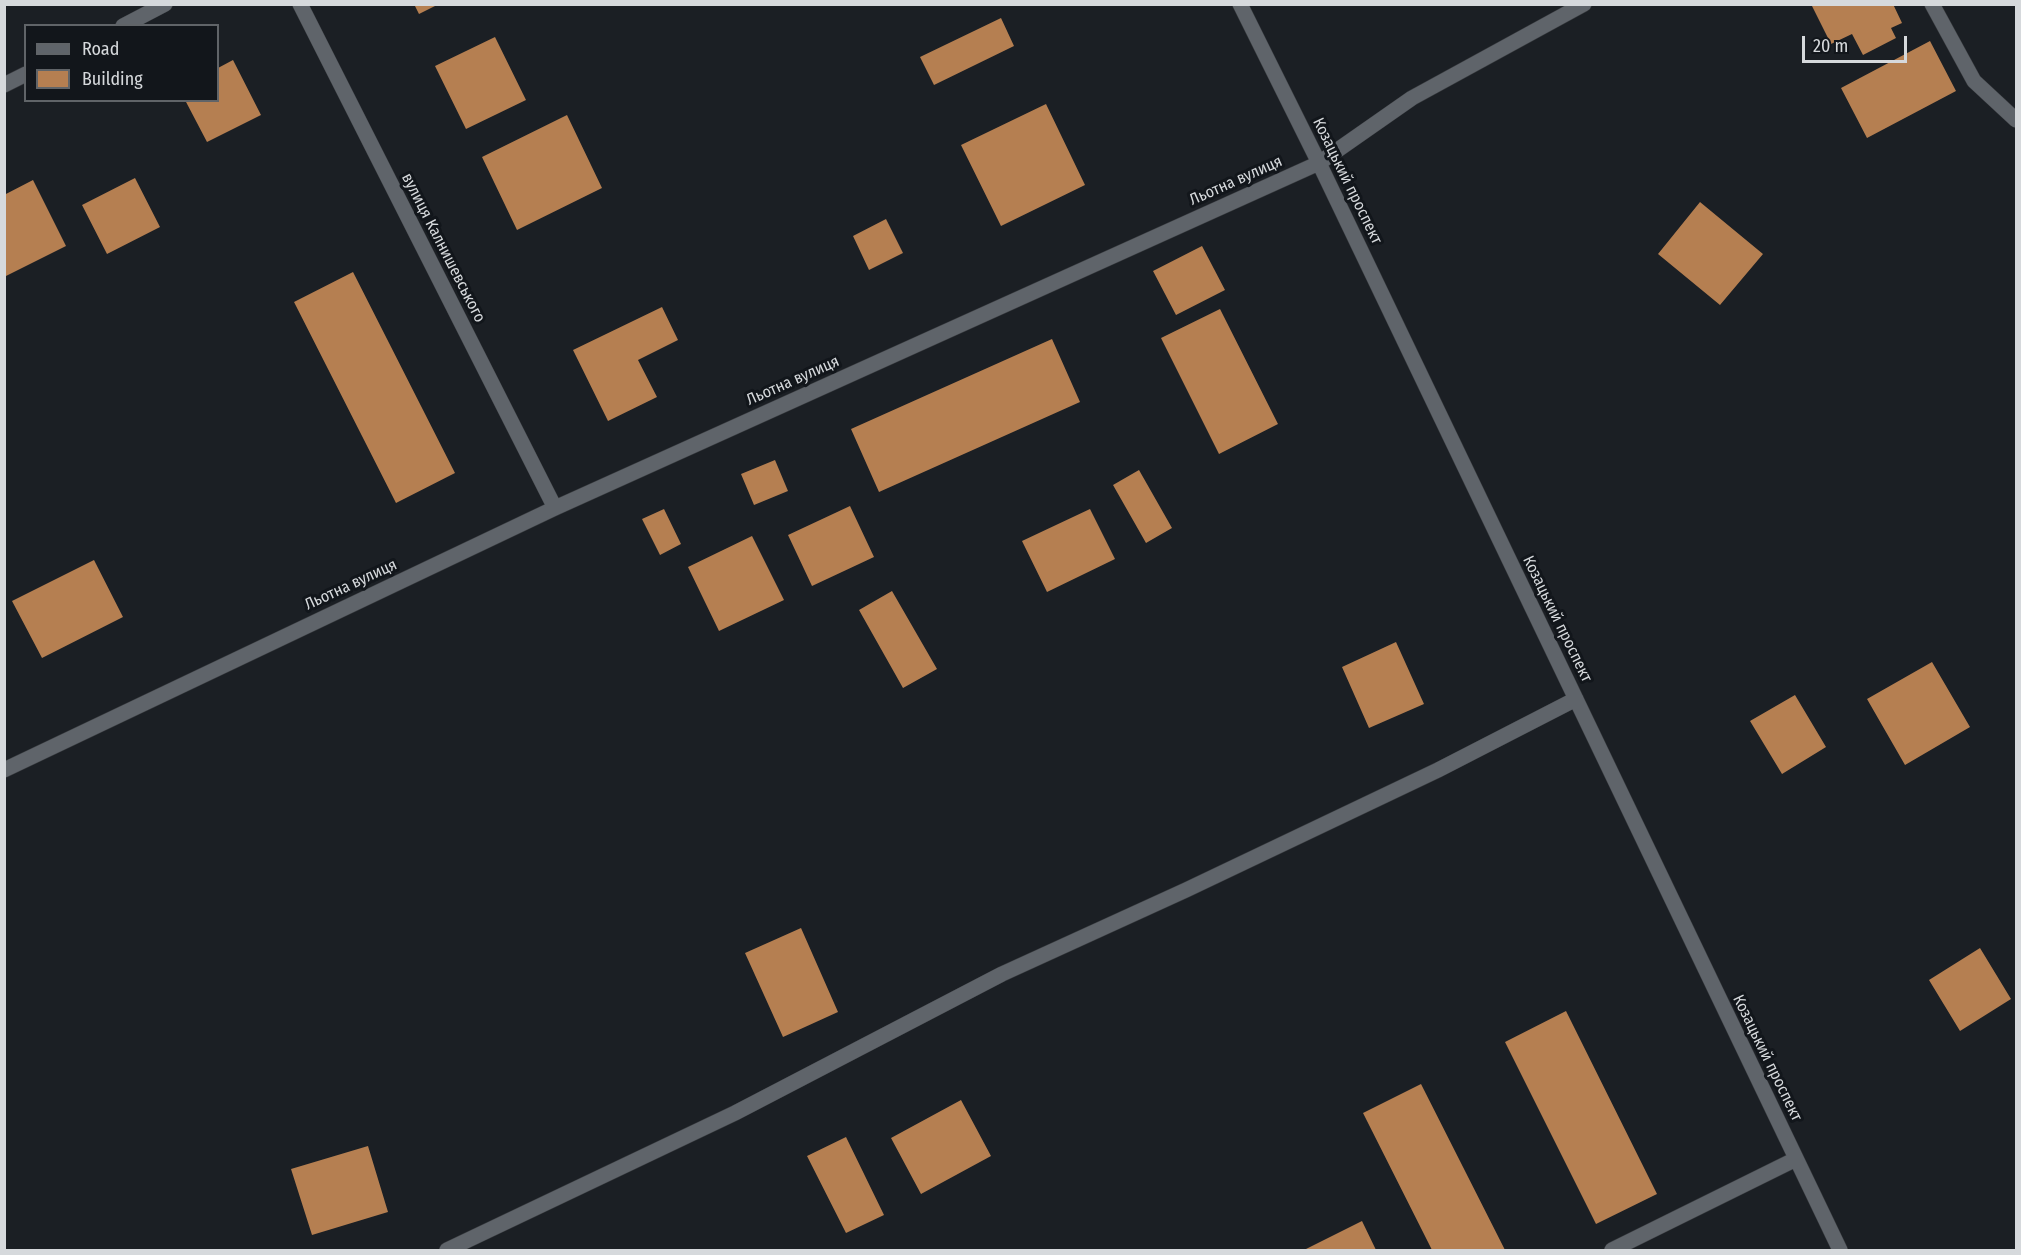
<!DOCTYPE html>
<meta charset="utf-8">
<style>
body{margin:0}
#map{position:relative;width:2021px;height:1255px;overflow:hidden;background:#1b1f24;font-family:"Fira Sans Condensed",sans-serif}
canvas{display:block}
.frame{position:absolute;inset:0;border:6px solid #d6d9dc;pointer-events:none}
.legend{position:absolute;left:24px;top:24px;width:195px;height:78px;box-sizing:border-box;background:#12161b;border:2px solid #606468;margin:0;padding:8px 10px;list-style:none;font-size:18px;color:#d6d9dc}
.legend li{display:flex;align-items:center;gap:12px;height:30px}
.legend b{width:30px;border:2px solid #606468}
.scale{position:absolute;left:1802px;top:36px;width:105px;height:27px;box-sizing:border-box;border:3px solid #d6d9dc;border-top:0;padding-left:8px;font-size:18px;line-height:21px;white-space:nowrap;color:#d6d9dc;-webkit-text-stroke:4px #12161b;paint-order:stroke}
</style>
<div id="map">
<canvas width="2021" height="1255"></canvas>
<div class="frame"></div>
<ul class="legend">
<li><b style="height:8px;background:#5f646a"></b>Road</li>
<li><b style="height:16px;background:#b57f51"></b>Building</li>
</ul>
<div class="scale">20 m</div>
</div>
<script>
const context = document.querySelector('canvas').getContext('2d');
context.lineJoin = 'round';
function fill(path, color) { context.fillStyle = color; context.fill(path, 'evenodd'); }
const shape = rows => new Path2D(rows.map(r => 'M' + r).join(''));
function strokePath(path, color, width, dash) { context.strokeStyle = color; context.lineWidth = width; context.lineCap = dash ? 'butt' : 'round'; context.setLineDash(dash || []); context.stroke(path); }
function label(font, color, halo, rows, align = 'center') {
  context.font = font + ' "Fira Sans Condensed",sans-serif'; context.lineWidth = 6; context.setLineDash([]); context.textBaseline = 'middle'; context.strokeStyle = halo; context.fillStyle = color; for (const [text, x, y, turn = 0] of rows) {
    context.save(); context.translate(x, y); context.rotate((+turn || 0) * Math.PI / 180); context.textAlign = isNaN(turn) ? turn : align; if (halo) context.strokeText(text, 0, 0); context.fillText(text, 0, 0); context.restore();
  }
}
const building = shape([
 [414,4,439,4,419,14],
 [1811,4,1893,4,1902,23,1891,28,1896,38,1863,55,1852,34,1831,44],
 [1001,18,1014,46,934,85,920,57],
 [495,37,526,100,466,129,435,66],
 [1930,41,1956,91,1867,138,1841,88],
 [233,60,261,115,207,142,185,100,218,100,218,68],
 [1046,104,1085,185,1001,226,961,145],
 [567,115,602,188,517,230,482,157],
 [135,178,160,227,107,254,82,205],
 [33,180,66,246,6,276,4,195],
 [1700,202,1763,254,1720,305,1658,254],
 [886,219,903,253,869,270,853,236],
 [1202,246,1225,290,1176,315,1153,271],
 [353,272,455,473,396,503,294,302],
 [662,307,678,340,638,360,657,397,608,421,573,350],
 [1220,309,1278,424,1219,454,1161,338],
 [1052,339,1080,402,879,492,851,429],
 [775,460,788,491,754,505,741,474],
 [1139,470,1172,528,1146,543,1113,485],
 [850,506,874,557,812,586,788,535],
 [664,509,681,544,660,555,642,519],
 [1090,509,1115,559,1047,592,1022,541],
 [752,536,784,600,719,631,688,567],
 [94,560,123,617,42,658,12,601],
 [892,591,937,669,903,688,859,610],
 [1396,642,1424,704,1369,728,1342,667],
 [1932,662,1970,727,1905,765,1867,699],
 [1795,695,1826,747,1782,774,1750,721],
 [801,928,838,1012,783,1037,745,953],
 [1980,948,2011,999,1960,1031,1929,980],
 [1566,1011,1657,1194,1596,1224,1505,1042],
 [1421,1084,1505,1250,1432,1250,1363,1113],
 [961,1100,991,1156,921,1194,891,1138],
 [846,1137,884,1215,846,1233,807,1156],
 [368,1146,388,1212,312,1235,291,1169],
 [1362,1221,1376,1250,1304,1250]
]);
const minor = shape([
 [300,4,555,508],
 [1240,4,1319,163,1840,1250],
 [1932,4,1974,81,2016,120],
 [123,26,165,4],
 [4,85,26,74],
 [4,770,555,508,1319,163,1412,98,1584,4],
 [447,1250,735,1113,1002,974,1186,890,1438,770,1576,699],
 [1612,1250,1796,1159]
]);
const streetNames = [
 ["Льотна вулиця",1236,181,-24],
 ["Козацький проспект",1347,181,64],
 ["вулиця Калнишевського",443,248,63],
 ["Льотна вулиця",793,381,-24],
 ["Льотна вулиця",351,585,-25],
 ["Козацький проспект",1557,619,64],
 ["Козацький проспект",1767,1058,64]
];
fill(building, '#b57f51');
strokePath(minor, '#383b3f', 16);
strokePath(minor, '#5f646a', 15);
label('16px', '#d6d9dc', '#12161b', streetNames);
</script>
